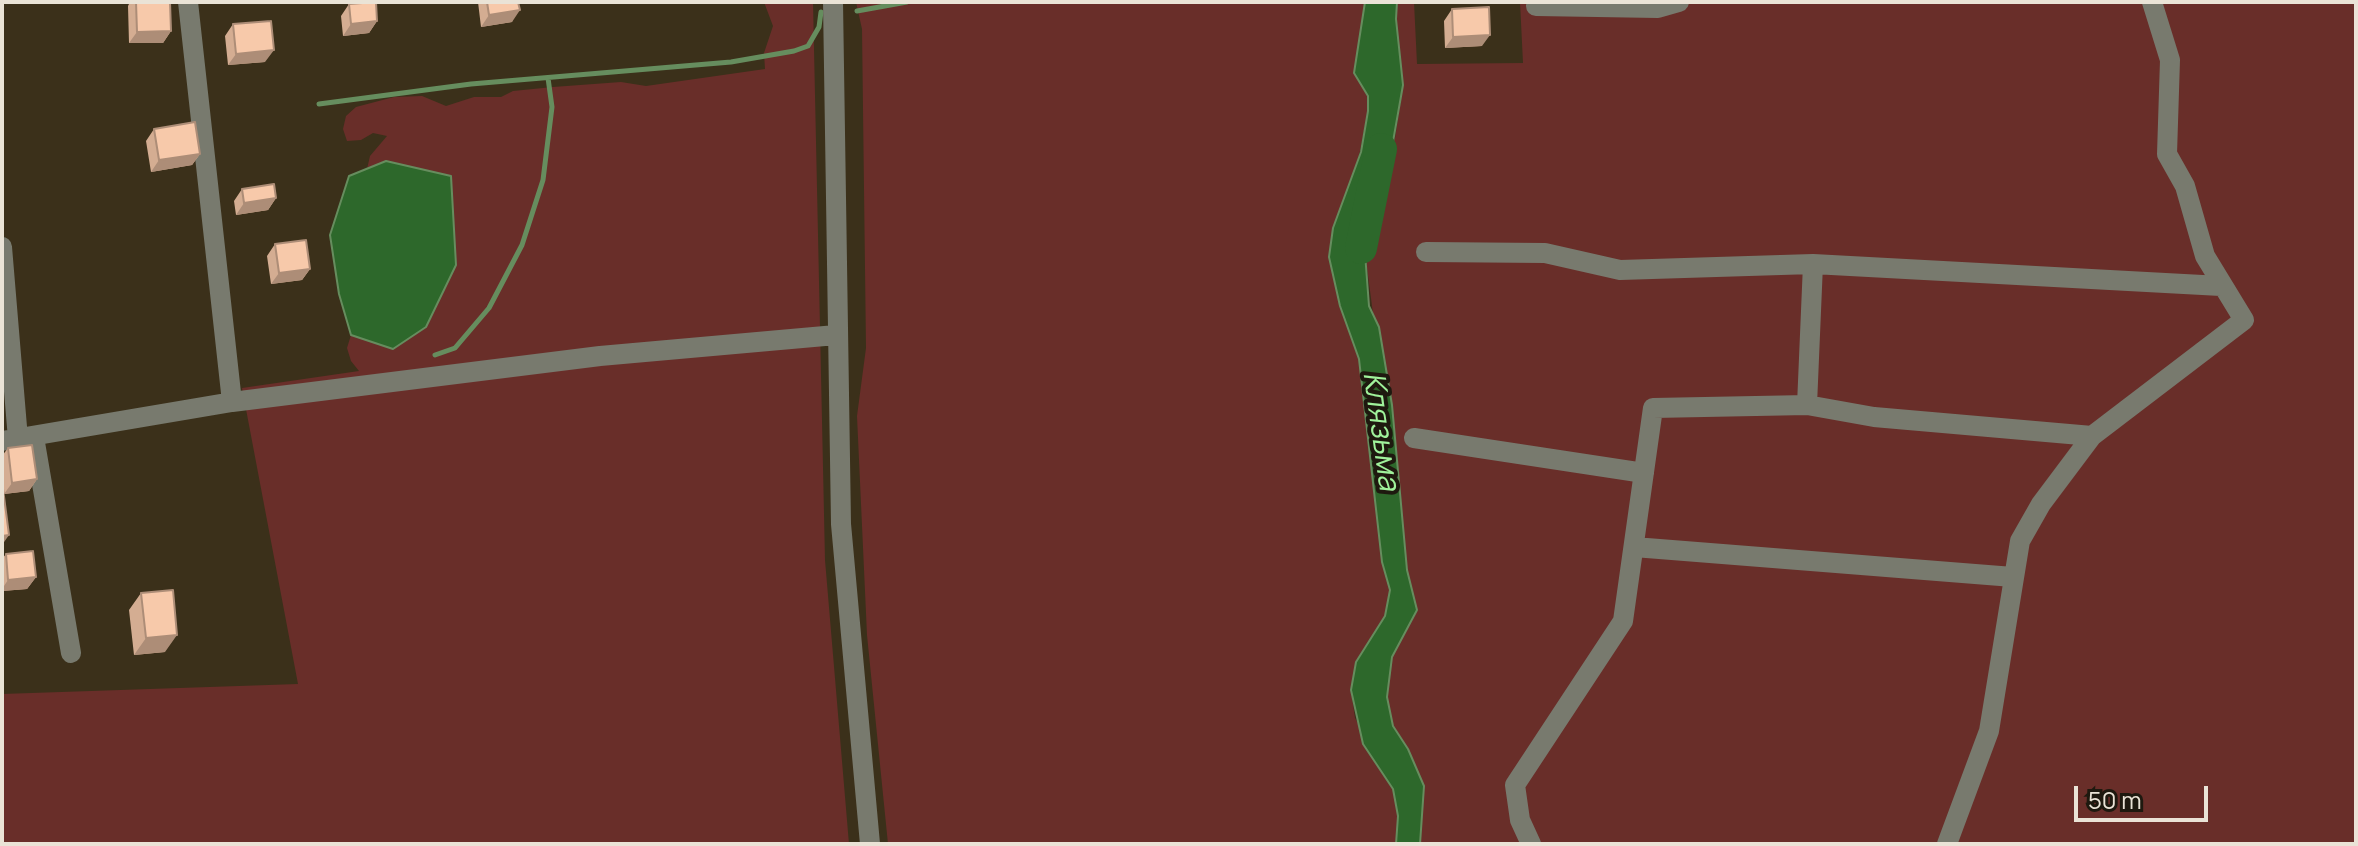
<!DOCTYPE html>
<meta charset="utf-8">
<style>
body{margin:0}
#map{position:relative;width:2358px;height:846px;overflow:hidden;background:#3b301a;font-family:Manrope,sans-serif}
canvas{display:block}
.frame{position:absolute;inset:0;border:4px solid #eae3d6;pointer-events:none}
.scale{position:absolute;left:2074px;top:786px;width:134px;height:36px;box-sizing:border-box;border:4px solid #eae3d6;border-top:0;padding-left:10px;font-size:24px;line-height:28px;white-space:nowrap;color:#eae3d6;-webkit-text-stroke:6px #1e190f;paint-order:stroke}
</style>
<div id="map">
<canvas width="2358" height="846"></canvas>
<div class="frame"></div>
<div class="scale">50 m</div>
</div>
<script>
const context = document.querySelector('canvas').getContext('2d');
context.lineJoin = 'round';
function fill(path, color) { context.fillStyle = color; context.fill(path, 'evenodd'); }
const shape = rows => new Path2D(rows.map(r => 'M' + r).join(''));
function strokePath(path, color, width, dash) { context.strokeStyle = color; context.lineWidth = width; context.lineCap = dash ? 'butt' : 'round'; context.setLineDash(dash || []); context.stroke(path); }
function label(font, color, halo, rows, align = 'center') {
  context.font = font + ' Manrope,sans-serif'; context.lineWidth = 8; context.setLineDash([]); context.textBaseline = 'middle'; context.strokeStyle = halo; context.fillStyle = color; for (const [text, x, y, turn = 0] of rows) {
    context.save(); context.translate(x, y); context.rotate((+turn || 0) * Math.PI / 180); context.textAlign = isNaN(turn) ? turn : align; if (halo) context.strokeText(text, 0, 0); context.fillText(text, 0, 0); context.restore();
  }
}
const green = shape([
 [764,2,813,2,825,560,849,844,2,844,2,694,298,684,242,388,359,371,351,361,347,348,351,335,393,349,426,327,456,265,451,176,386,161,367,169,370,156,387,136,373,133,361,140,347,141,343,129,346,116,356,107,394,97,422,96,446,106,474,97,501,97,513,91,553,87,621,82,646,86,765,69,764,53,773,26],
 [856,2,1365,2,1354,73,1368,96,1368,111,1357,166,1333,228,1335,283,1359,359,1382,562,1390,590,1385,616,1356,662,1351,690,1355,718,1393,789,1398,816,1396,844,888,844,867,635,857,416,866,348,862,29],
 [1397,2,1414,2,1417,64,1523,63,1520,2,2356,2,2356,844,1420,844,1424,786,1408,749,1393,726,1387,697,1392,657,1417,610,1407,570,1365,253,1368,201,1395,138,1403,85,1396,19]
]);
const water = shape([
 [1365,2,1397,2,1396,19,1403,85,1391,153,1368,201,1365,253,1369,306,1379,327,1392,405,1407,570,1417,610,1392,657,1387,697,1393,726,1408,749,1424,786,1420,844,1396,844,1398,816,1393,789,1363,744,1351,690,1356,662,1385,616,1390,590,1382,562,1359,359,1340,306,1329,257,1333,228,1361,152,1368,111,1368,96,1354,73,1365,2],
 [386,161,451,176,456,265,426,327,393,349,351,335,339,294,330,235,349,176,386,161]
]);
const stream = shape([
 [857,11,907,2],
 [319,104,471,84,731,62,794,51,808,46,819,27,821,12],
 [435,355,455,348,489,308,522,245,543,180,552,107,548,78]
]);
const river = shape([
 [1361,248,1381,149]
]);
const minor = shape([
 [188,2,232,402],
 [833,2,841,524,870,844],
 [1536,6,1658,8,1679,2],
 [2,247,18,439],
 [1426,252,1545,253,1620,270,1813,264],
 [1807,405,1813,264,2221,286],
 [34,437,71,653],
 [1414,438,1644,473],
 [2,441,232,402,600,356,836,335],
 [1634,547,2013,577],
 [1531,844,1520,820,1515,785,1623,621,1653,408,1807,405,1874,417,2092,436,2244,320,2205,256,2185,186,2167,154,2170,60,2152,2],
 [1947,844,1989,731,2020,541,2041,504,2092,436]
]);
const wall = shape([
 [130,2,170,2,171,31,163,43,129,43,128,6],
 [478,2,518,2,512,22,481,27],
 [349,4,377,21,369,33,343,36,341,16],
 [1452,9,1482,46,1445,48,1444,21],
 [233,24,265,62,228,65,225,36],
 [154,129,200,154,192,165,151,172,146,141],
 [242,189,276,198,268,210,236,215,234,201],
 [275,244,310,269,302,280,271,284,267,256],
 [8,448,37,479,29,491,4,494,2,478,2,456],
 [6,554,36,577,27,589,2,591,2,559],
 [141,593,165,652,134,655,129,610]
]);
const shadedWall = shape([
 [520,10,512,22,481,27,489,15],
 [377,21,369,33,343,36,351,24],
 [171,31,163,43,129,43,137,32],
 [1490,35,1482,46,1445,48,1453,37],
 [274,50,265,62,228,65,236,54],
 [200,154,192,165,151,172,159,160],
 [276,198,268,210,236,215,244,203],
 [310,269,302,280,271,284,279,273],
 [37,479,29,491,4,494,12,483],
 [9,535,2,545,2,536],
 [36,577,27,589,2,591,2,589,8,580],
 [177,635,165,652,134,655,146,638]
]);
const building = shape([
 [136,2,170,2,171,31,137,32,136,2],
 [376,2,377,21,351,24,349,4,376,2],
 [487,2,518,2,520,10,489,15,487,2],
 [1489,7,1490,35,1453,37,1452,9,1489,7],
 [271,21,274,50,236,54,233,24,271,21],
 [195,122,200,154,159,160,154,129,195,122],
 [274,184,276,198,244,203,242,189,274,184],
 [306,240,310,269,279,273,275,244,306,240],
 [32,445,37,479,12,483,8,448,32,445],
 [2,489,3,489,9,535,2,536,2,489],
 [33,551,36,577,8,580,6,554,33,551],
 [173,590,177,635,146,638,141,593,173,590]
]);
const waterNames = [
 ["Клязьма",1380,431,82]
];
fill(green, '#692e29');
fill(water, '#2d682b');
strokePath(water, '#668d5e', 2);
strokePath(stream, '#668d5e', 5);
strokePath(river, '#2d682b', 32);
strokePath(minor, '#787a6e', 20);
fill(wall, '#d4ad92');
fill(shadedWall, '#ad8d77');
fill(building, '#f7c9aa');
strokePath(building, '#ad8d77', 2);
label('italic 30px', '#a0f29b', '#1e190f', waterNames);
</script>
